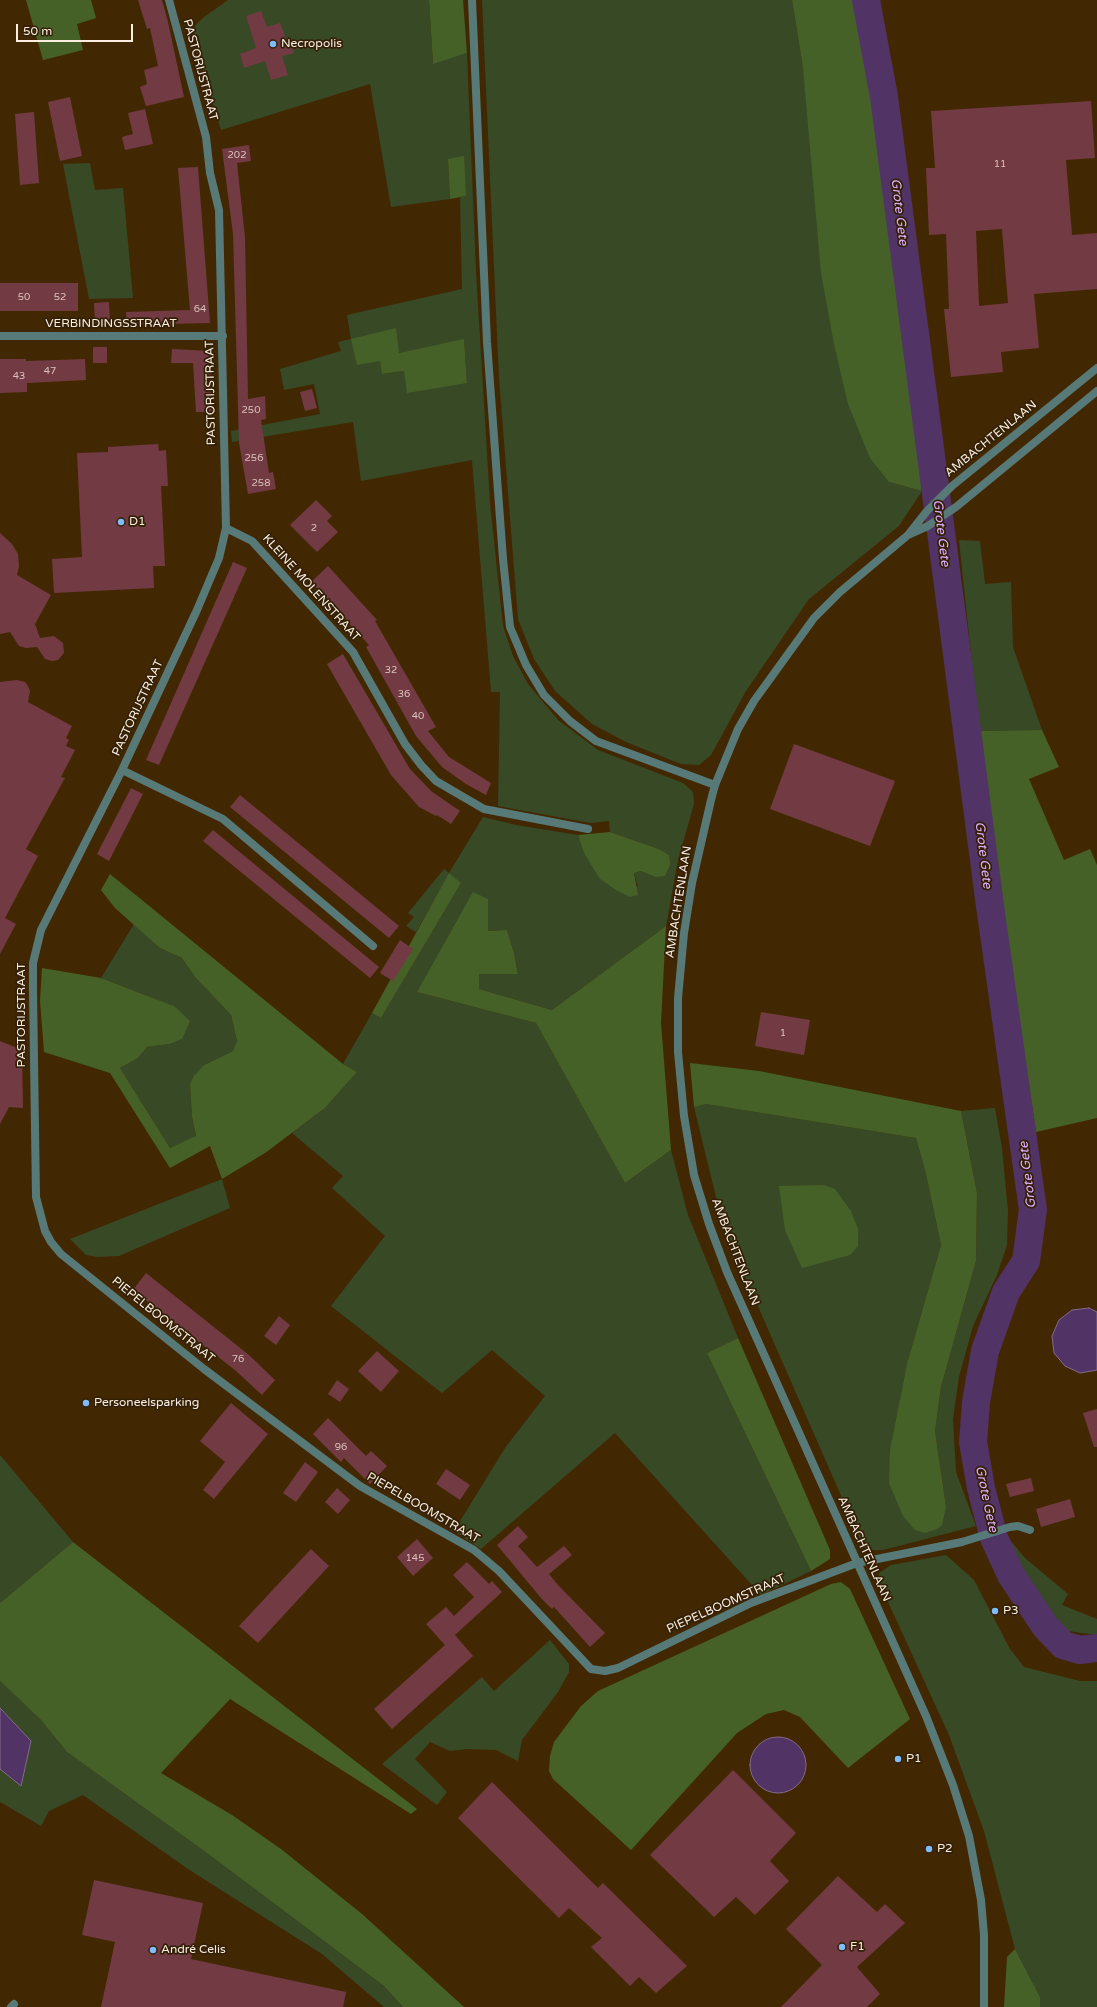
<!DOCTYPE html>
<meta charset="utf-8">
<style>
body{margin:0}
#map{position:relative;width:1097px;height:2007px;overflow:hidden;background:#422802;font-family:"Varela Round",sans-serif}
canvas{display:block}
.scale{position:absolute;left:16px;top:24px;width:117px;height:18px;box-sizing:border-box;border:2px solid #fcefe1;border-top:0;padding-left:5px;font-size:12px;line-height:14px;white-space:nowrap;color:#fcefe1;-webkit-text-stroke:3px #332007;paint-order:stroke}
</style>
<div id="map">
<canvas width="1097" height="2007"></canvas>
<div class="scale">50 m</div>
</div>
<script>
const context = document.querySelector('canvas').getContext('2d');
context.lineJoin = 'round';
function fill(path, color) { context.fillStyle = color; context.fill(path, 'evenodd'); }
const shape = rows => new Path2D(rows.map(r => 'M' + r).join(''));
function strokePath(path, color, width, dash) { context.strokeStyle = color; context.lineWidth = width; context.lineCap = dash ? 'butt' : 'round'; context.setLineDash(dash || []); context.stroke(path); }
function label(font, color, halo, rows, align = 'center') {
  context.font = font + ' "Varela Round",sans-serif'; context.lineWidth = 3.5; context.setLineDash([]); context.textBaseline = 'middle'; context.strokeStyle = halo; context.fillStyle = color; for (const [text, x, y, turn = 0] of rows) {
    context.save(); context.translate(x, y); context.rotate((+turn || 0) * Math.PI / 180); context.textAlign = isNaN(turn) ? turn : align; if (halo) context.strokeText(text, 0, 0); context.fillText(text, 0, 0); context.restore();
  }
}
const green = shape([
 [228,0,429,0,433,63,467,53,476,272,490,503,503,626,513,656,528,684,558,720,598,750,683,783,693,792,694,804,678,860,666,926,552,1010,479,989,479,973,518,973,514,953,507,930,487,931,488,899,417,992,536,1023,625,1183,671,1150,688,1215,738,1338,707,1353,811,1571,761,1595,615,1433,481,1549,454,1531,505,1448,545,1396,492,1350,442,1393,331,1306,385,1236,332,1188,343,1176,292,1133,325,1108,357,1072,343,1064,372,1013,381,1018,461,883,449,874,416,932,406,926,414,917,408,913,444,869,449,873,483,817,516,825,578,835,584,853,638,887,634,873,641,871,655,877,669,855,659,849,610,832,609,821,590,823,498,806,500,692,491,692,472,460,361,481,353,422,232,442,231,431,320,414,314,384,284,390,280,369,341,351,338,342,351,339,347,315,462,289,460,197,466,196,448,159,450,199,391,207,370,84,221,130,198,55,193,28,204,17],
 [464,340,467,383,404,371,383,374,380,361,399,353],
 [482,0,792,0,803,68,889,482,922,491,899,526,809,599,746,691,711,755,699,765,681,764,626,742,592,724,555,691,534,659,518,619,499,378],
 [90,163,95,190,123,188,133,298,89,299,63,164],
 [959,540,980,541,985,584,1011,582,1013,647,1042,730,979,731],
 [134,924,160,948,182,958,195,977,231,1015,237,1041,233,1051,204,1065,190,1084,192,1117,196,1137,170,1148,120,1068,138,1058,147,1047,169,1044,174,1006,101,978],
 [706,1104,916,1138,926,1174,941,1245,908,1360,946,1507,935,1431,941,1387,976,1261,977,1193,961,1111,995,1108,1002,1148,1008,1211,1007,1245,997,1275,973,1326,959,1377,953,1419,956,1472,976,1526,883,1550,873,1550,864,1548,732,1247,716,1197,694,1107],
 [222,1179,230,1208,119,1256,97,1257,86,1255,70,1239],
 [0,1455,73,1542,0,1603],
 [1005,1534,1025,1558,1068,1594,1062,1605,1097,1619,1097,1635,1068,1631,1031,1591],
 [946,1555,974,1580,1010,1649,1024,1667,1080,1681,1097,1681,1097,2007,1040,2007,1040,1997,1015,1949,984,1831,949,1735,878,1580,879,1573,891,1565],
 [550,1640,569,1664,569,1672,558,1692,522,1740,518,1761,496,1750,467,1749,450,1751,430,1742,415,1759,447,1792,437,1805,382,1764,482,1677,494,1691],
 [0,1681,41,1720,67,1752,211,1856,384,1986,403,2007,384,2007,322,1954,188,1869,83,1795,49,1811,41,1826,2,1803,0,1802]
]);
const forest = shape([
 [26,0,91,0,96,18,77,24,83,50,43,60],
 [429,0,463,0,467,53,433,64],
 [792,0,866,0,869,8,884,97,934,475,922,491,889,482,870,458,848,404,834,344,821,273,803,68],
 [464,156,466,196,450,199,448,159],
 [396,328,399,353,464,339,467,383,407,393,404,371,382,374,380,361,357,365,351,339],
 [1042,730,1059,767,1029,779,1064,860,1090,849,1097,865,1097,1118,1036,1132,1014,986,979,731],
 [610,832,659,849,669,855,670,865,665,876,655,877,641,871,634,873,638,895,630,897,616,890,600,879,584,853,578,835],
 [449,873,461,883,381,1018,372,1013],
 [110,874,343,1064,357,1072,325,1108,265,1153,222,1179,210,1146,170,1168,110,1073,44,1052,40,1001,42,968,101,978,174,1006,190,1021,182,1039,169,1044,147,1047,138,1058,120,1068,170,1148,196,1136,192,1117,190,1084,194,1076,204,1065,233,1051,237,1041,231,1015,195,977,182,958,160,948,115,908,101,890],
 [473,892,488,899,488,931,507,930,514,953,518,974,479,974,479,989,552,1010,666,926,661,1023,671,1150,625,1183,536,1023,417,992],
 [690,1063,759,1071,961,1111,977,1193,976,1261,941,1387,935,1431,946,1507,942,1525,937,1529,925,1533,915,1530,903,1516,889,1483,890,1450,908,1360,941,1245,926,1174,916,1138,706,1104,694,1107],
 [824,1185,835,1189,851,1211,858,1229,858,1246,850,1255,802,1268,785,1230,779,1186],
 [738,1338,830,1550,830,1559,811,1571,707,1353],
 [73,1542,417,1809,411,1814,230,1699,161,1773,232,1815,281,1849,362,1914,464,2007,403,2007,384,1986,211,1856,67,1752,41,1720,0,1681,0,1603],
 [841,1582,850,1589,910,1719,848,1768,800,1717,784,1710,766,1714,737,1733,631,1850,553,1779,549,1771,550,1756,554,1742,581,1706,598,1691,831,1584],
 [1015,1949,1040,1997,1040,2007,1004,2007,1007,1957]
]);
const water = shape([
 [1089,1308,1097,1312,1097,1370,1080,1373,1065,1366,1054,1353,1052,1336,1059,1320,1072,1310,1089,1308],
 [0,1708,31,1741,21,1786,0,1769,0,1708],
 '750 1765a28 28 0 1 1 56 0a28 28 0 1 1-56 0Z'
]);
const river = shape([
 [866,0,884,97,990,906,1033,1210,1026,1261,1006,1292,985,1351,976,1402,973,1442,981,1488,994,1538,1011,1575,1045,1626,1063,1645,1080,1650,1097,1648]
]);
const building = shape([
 [138,0,162,0,168,22,184,97,146,106,140,87,147,84,144,70,158,66,150,28,147,29],
 [261,11,267,27,280,23,286,39,289,38,294,53,282,56,288,75,271,80,265,61,244,68,240,54,256,48,246,16],
 [70,97,82,156,60,161,48,102],
 [1091,101,1095,158,1066,160,1072,235,1097,233,1097,289,1034,294,1039,348,1001,352,1003,372,951,377,944,309,949,309,946,234,929,235,926,168,935,168,931,111],
 [1002,229,1008,303,979,306,976,231],
 [145,109,153,144,125,150,122,137,133,134,128,113],
 [34,112,39,183,20,185,15,114],
 [249,145,251,161,237,163,245,237,248,399,265,396,266,419,261,420,269,473,273,472,276,489,248,494,239,443,233,234,222,149],
 [198,167,210,323,127,325,126,312,190,310,178,168],
 [0,283,78,283,78,311,0,311],
 [109,302,110,322,95,323,94,303],
 [93,347,107,347,107,363,93,363],
 [172,349,210,351,212,412,196,412,193,363,171,363],
 [0,359,26,359,26,361,85,359,86,380,27,383,27,392,0,393],
 [312,389,317,408,305,411,300,392],
 [158,444,159,451,166,450,168,486,161,486,165,566,153,566,154,588,54,593,52,559,82,557,77,453,108,452,108,447],
 [316,500,332,516,327,521,338,532,317,552,290,525],
 [0,533,12,544,18,554,19,566,17,575,51,595,35,624,40,638,54,636,63,643,64,653,58,660,52,661,45,659,37,647,26,648,19,646,10,632,0,634],
 [233,562,247,568,159,765,146,760],
 [328,566,377,620,375,621,436,727,428,731,449,757,491,783,486,795,466,784,442,767,416,736,366,647,369,645,311,582],
 [343,654,410,769,431,791,460,811,451,824,437,815,436,816,419,807,391,775,327,664],
 [17,680,25,682,28,686,30,691,28,702,72,726,66,738,69,740,66,746,75,750,61,777,65,778,26,849,38,856,5,918,16,924,0,954,0,682],
 [794,744,895,781,870,846,770,809],
 [131,788,143,794,109,861,97,854],
 [240,795,399,926,389,938,230,807],
 [213,830,379,967,370,978,203,841],
 [400,940,413,949,393,981,380,973],
 [761,1012,810,1020,804,1055,755,1046],
 [0,1041,22,1050,23,1108,9,1107,0,1124],
 [146,1273,249,1355,275,1380,262,1395,236,1371,133,1290],
 [279,1316,290,1325,276,1345,264,1336],
 [377,1351,399,1371,381,1392,358,1371],
 [337,1380,349,1389,340,1402,328,1394],
 [231,1403,268,1434,214,1499,203,1490,225,1462,200,1441],
 [1097,1409,1097,1447,1094,1447,1083,1413],
 [328,1418,366,1456,371,1451,387,1466,370,1484,344,1458,341,1462,313,1434],
 [305,1462,318,1472,296,1502,283,1493],
 [446,1469,470,1485,460,1500,436,1484],
 [1031,1478,1034,1491,1010,1497,1006,1484],
 [337,1488,350,1500,338,1514,325,1502],
 [1070,1499,1075,1517,1041,1527,1036,1509],
 [518,1526,528,1537,518,1546,537,1567,564,1546,572,1555,549,1574,558,1585,605,1633,590,1647,554,1607,552,1609,541,1598,497,1545],
 [417,1539,433,1558,413,1576,397,1557],
 [311,1549,329,1566,258,1643,239,1626],
 [467,1562,489,1584,492,1581,502,1592,455,1635,473,1656,392,1729,374,1709,445,1645,426,1624,446,1607,454,1616,474,1597,453,1575],
 [733,1770,796,1833,770,1861,789,1881,755,1915,736,1897,714,1917,650,1855],
 [492,1782,598,1888,603,1883,687,1966,656,1993,639,1977,630,1986,591,1947,602,1938,569,1908,559,1918,458,1818],
 [838,1876,877,1912,885,1904,905,1923,857,1967,880,1994,867,2007,781,2007,822,1965,786,1929],
 [94,1880,203,1903,191,1959,346,1992,343,2007,101,2007,115,1942,82,1935]
]);
const minor = shape([
 [169,0,206,137,210,173,219,210,226,528,219,558,197,610,122,770,41,930,33,963,33,989,36,1197,45,1231,51,1242,61,1254,204,1369,360,1486,474,1550,499,1571,591,1669,605,1671,618,1668,751,1603,857,1563,962,1542,1010,1527,1018,1526,1030,1530],
 [472,0,487,342,503,559,510,627,526,665,544,695,570,721,596,741,715,785],
 [0,336,223,336],
 [226,528,252,541,353,652,405,744,421,765,436,781,484,809,588,829],
 [122,770,223,819,373,946],
 [11,2007,14,2004]
]);
const tertiary = shape([
 [910,534,928,526,956,507,1097,391],
 [984,2007,984,1935,981,1900,969,1836,953,1785,926,1716,727,1272,709,1224,694,1175,684,1116,678,1052,678,998,684,933,692,883,711,800,715,785,738,729,754,701,814,618,840,592,908,535,927,511,952,486,1097,368]
]);
const markers = [
 [273,44,4,"#81bcfa"],
 [121,522,4,"#81bcfa"],
 [86,1403,4,"#81bcfa"],
 [995,1611,4,"#81bcfa"],
 [898,1759,4,"#81bcfa"],
 [929,1849,4,"#81bcfa"],
 [842,1947,4,"#81bcfa"],
 [153,1950,4,"#81bcfa"]
];
const numberNames = [
 ["202",237,155],
 ["11",1000,164],
 ["50",24,297],
 ["52",60,297],
 ["64",200,309],
 ["47",50,371],
 ["43",19,376],
 ["250",251,410],
 ["256",254,458],
 ["258",261,483],
 ["2",314,528],
 ["32",391,670],
 ["36",404,694],
 ["40",418,716],
 ["1",783,1033],
 ["76",238,1359],
 ["96",341,1447],
 ["145",415,1558]
];
const poiNames = [
 ["Necropolis",281,44],
 ["D1",129,522],
 ["Personeelsparking",94,1403],
 ["P3",1003,1611],
 ["P1",906,1759],
 ["P2",937,1849],
 ["F1",850,1947],
 ["André Celis",161,1950]
];
const streetNames = [
 ["PASTORIJSTRAAT",200,70,75],
 ["VERBINDINGSSTRAAT",111,324],
 ["PASTORIJSTRAAT",211,393,-91],
 ["AMBACHTENLAAN",991,439,-39],
 ["KLEINE MOLENSTRAAT",311,588,48],
 ["PASTORIJSTRAAT",138,708,-65],
 ["AMBACHTENLAAN",679,902,-81],
 ["PASTORIJSTRAAT",22,1015,-90],
 ["AMBACHTENLAAN",735,1252,69],
 ["PIEPELBOOMSTRAAT",163,1320,39],
 ["PIEPELBOOMSTRAAT",423,1508,30],
 ["AMBACHTENLAAN",864,1549,66],
 ["PIEPELBOOMSTRAAT",726,1604,-24]
];
const waterNames = [
 ["Grote Gete",899,212,83],
 ["Grote Gete",941,533,83],
 ["Grote Gete",983,855,83],
 ["Grote Gete",1028,1175,-97],
 ["Grote Gete",986,1499,78]
];
fill(green, '#384926');
fill(forest, '#466128');
fill(water, '#513365');
strokePath(water, '#846b8a', 1);
strokePath(river, '#513365', 28);
fill(building, '#723a43');
strokePath(minor, '#577a78', 8);
strokePath(tertiary, '#577a78', 8);
for (const [x, y, r, color] of markers) { const dot = new Path2D(); dot.arc(x, y, r, 0, 2 * Math.PI); context.fillStyle = color; context.fill(dot); strokePath(dot, '#332007', 1.5); }
label('10px', '#dac2ba', null, numberNames);
label('12px', '#fcefe1', '#332007', poiNames, 'left');
label('12px', '#fcefe1', '#332007', streetNames);
label('italic 13px', '#ddaefe', '#332007', waterNames);
</script>
